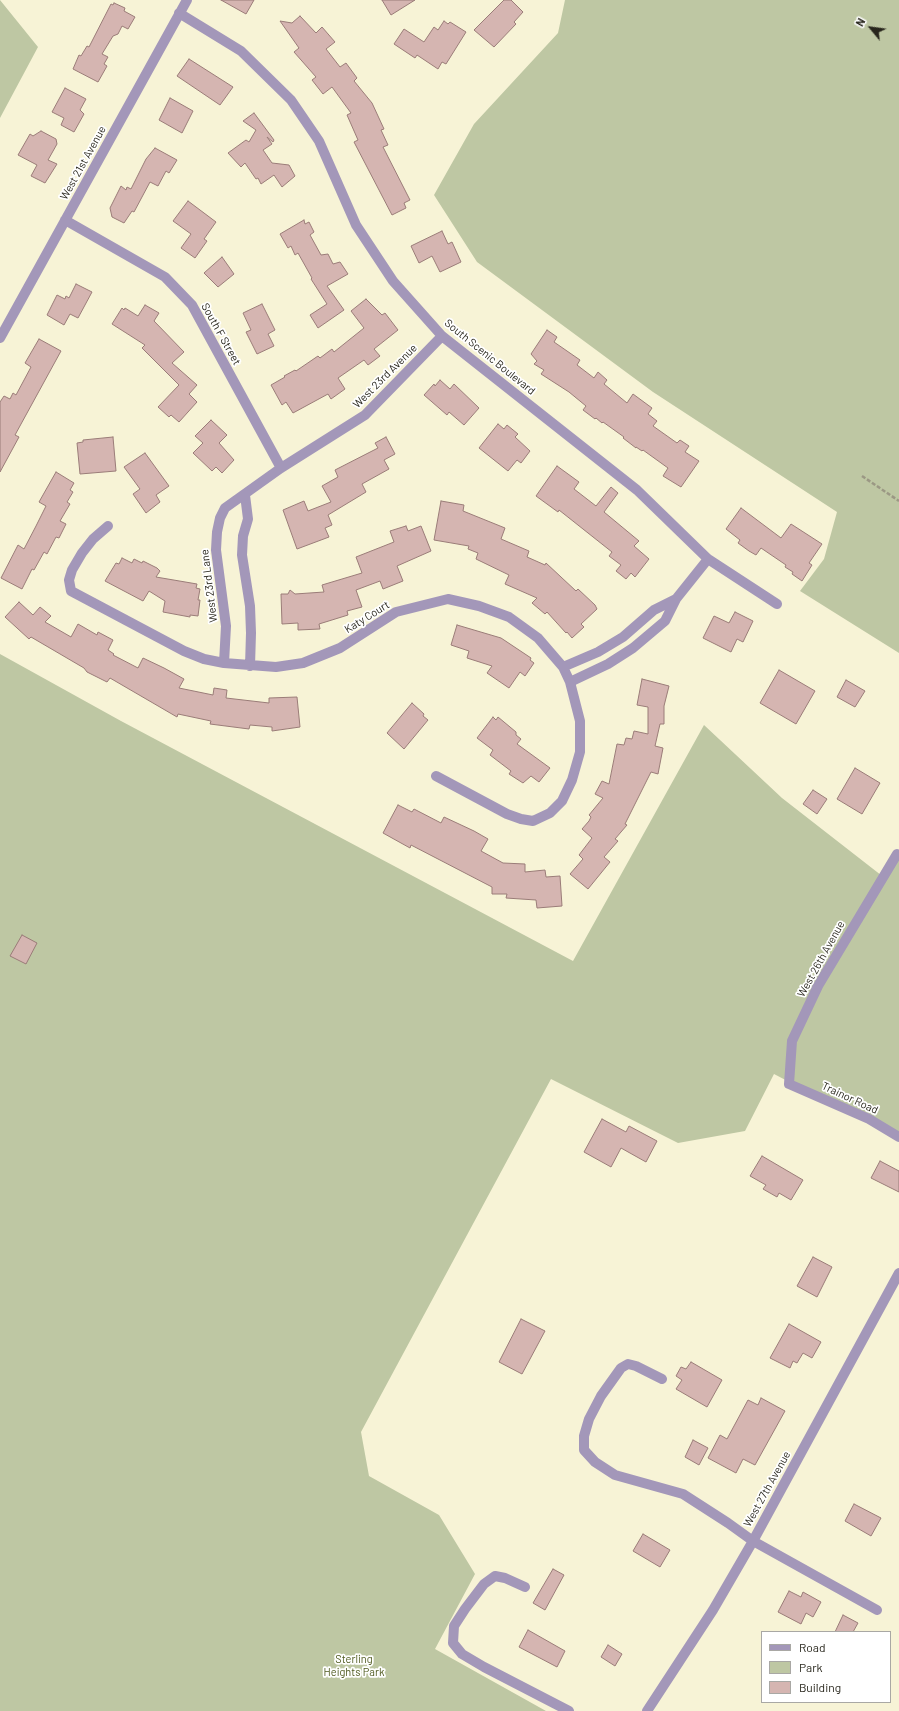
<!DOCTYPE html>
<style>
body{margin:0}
#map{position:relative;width:899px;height:1711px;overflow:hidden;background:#f7f3d6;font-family:Barlow,sans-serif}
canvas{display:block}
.legend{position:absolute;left:761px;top:1631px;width:130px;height:72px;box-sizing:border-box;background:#fff;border:1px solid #a9a8a4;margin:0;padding:5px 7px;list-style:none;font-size:12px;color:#28261c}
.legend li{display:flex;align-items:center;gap:8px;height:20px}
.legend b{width:20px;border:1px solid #a9a8a4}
.north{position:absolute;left:851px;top:8px;width:40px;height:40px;-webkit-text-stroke:3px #fff;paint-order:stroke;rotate:299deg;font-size:11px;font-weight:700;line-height:16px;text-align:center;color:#28261c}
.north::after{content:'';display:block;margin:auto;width:14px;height:18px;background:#28261c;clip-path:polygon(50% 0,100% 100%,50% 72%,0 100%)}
</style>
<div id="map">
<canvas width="899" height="1711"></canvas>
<ul class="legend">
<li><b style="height:5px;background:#a397b9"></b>Road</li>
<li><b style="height:11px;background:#bec7a3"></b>Park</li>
<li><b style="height:11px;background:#d5b5b1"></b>Building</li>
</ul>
<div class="north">N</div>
</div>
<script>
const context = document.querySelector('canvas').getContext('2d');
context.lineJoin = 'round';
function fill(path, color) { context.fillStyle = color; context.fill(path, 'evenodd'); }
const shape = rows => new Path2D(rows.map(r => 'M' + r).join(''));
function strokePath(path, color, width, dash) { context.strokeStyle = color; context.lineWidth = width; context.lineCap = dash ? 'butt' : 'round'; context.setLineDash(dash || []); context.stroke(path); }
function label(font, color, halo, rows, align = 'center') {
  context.font = font + ' Barlow,sans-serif'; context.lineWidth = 3.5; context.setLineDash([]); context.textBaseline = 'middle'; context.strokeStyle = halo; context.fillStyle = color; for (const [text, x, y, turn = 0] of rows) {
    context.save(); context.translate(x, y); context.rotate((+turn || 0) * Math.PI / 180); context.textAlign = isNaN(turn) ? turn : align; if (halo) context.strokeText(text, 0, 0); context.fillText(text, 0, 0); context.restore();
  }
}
const green = shape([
 [0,0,38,47,0,118],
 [565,0,899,0,899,653,800,591,824,559,837,512,653,392,477,262,434,195,474,124,558,33],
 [0,654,121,721,573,961,704,725,782,798,886,879,899,856,899,1139,774,1074,745,1131,678,1143,551,1079,361,1432,369,1476,439,1515,475,1574,435,1649,546,1711,0,1711]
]);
const building = shape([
 [221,0,254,0,246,14,221,0],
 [382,0,415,0,391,15,382,0],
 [504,0,511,0,523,12,514,22,516,24,494,47,474,30,504,0],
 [114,3,125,8,124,11,135,17,128,29,122,26,118,34,113,36,102,54,108,57,104,64,107,66,98,82,73,69,79,55,81,56,87,46,89,47,111,4,113,5,114,3],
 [300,16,316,33,322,27,335,42,326,49,340,67,346,63,357,78,354,81,372,103,384,129,381,130,388,145,383,147,410,200,404,203,406,208,392,215,354,142,358,140,347,115,351,113,332,87,323,94,312,80,316,77,294,52,299,48,280,21,292,23,300,16],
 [444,21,448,24,450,22,466,32,446,64,442,62,438,69,417,55,415,58,394,44,404,29,424,42,434,27,438,30,444,21],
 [189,59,233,87,220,105,177,76,189,59],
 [65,88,86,99,80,110,84,114,74,132,61,125,64,118,52,112,65,88],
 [170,98,193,111,182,133,159,120,170,98],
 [254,113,274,140,273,142,267,137,272,144,263,150,272,163,289,165,295,176,282,187,274,175,261,184,258,178,256,179,245,163,241,167,228,153,246,140,249,142,256,130,243,121,254,113],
 [41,131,56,139,57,144,48,160,57,164,45,183,31,176,37,165,18,155,30,134,33,136,41,131],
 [155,148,177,160,169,173,166,171,158,186,150,182,134,212,132,211,124,223,112,217,110,208,121,186,126,190,127,187,131,189,146,159,155,148],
 [188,201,216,222,204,239,207,241,195,258,181,248,191,234,173,221,188,201],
 [304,220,305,224,309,222,314,232,310,235,321,255,328,254,333,264,340,262,348,274,327,286,344,310,318,328,310,315,327,304,311,279,312,278,298,253,295,255,291,246,288,248,280,234,304,220],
 [442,231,448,244,452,242,461,262,440,272,432,256,419,263,411,246,442,231],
 [222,257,234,274,218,287,204,273,222,257],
 [76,284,92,292,78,318,70,314,64,325,47,315,57,295,65,299,66,296,69,298,76,284],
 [366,299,382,315,385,313,398,330,374,349,380,356,368,365,364,360,338,378,345,389,331,399,328,394,293,413,286,402,282,405,271,385,285,377,284,376,295,370,296,371,318,356,320,358,332,349,334,352,364,328,351,311,366,299],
 [262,304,275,330,268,334,274,346,257,354,246,332,251,330,243,313,262,304],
 [145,305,159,313,154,321,184,352,172,363,197,385,189,394,197,402,179,422,171,415,169,417,158,407,179,385,142,348,145,345,112,324,122,308,124,310,125,308,138,316,145,305],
 [547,330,557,337,554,342,580,360,577,365,594,378,598,372,607,380,604,384,627,403,633,394,652,408,648,414,657,421,653,426,677,443,680,440,689,446,685,452,699,461,681,487,663,476,668,468,643,450,642,451,636,447,636,448,623,438,624,437,603,422,602,423,596,418,595,419,583,410,586,406,569,392,541,374,544,370,534,364,537,361,531,354,547,330],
 [39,339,61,351,15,435,19,437,0,472,0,402,4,396,10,399,13,393,16,395,31,367,25,363,39,339],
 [440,380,450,389,454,384,479,408,464,425,449,412,447,415,424,395,434,384,435,386,440,380],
 [211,420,227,435,219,443,234,460,222,473,216,467,212,471,193,453,203,443,195,436,211,420],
 [498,424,504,429,507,425,518,434,515,437,530,451,521,463,517,460,508,471,479,448,498,424],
 [113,437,116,471,80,474,77,443,83,442,83,440,113,437],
 [386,437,395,454,384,460,389,469,362,484,366,492,328,515,332,525,325,528,329,537,297,549,283,510,304,501,308,511,331,502,322,486,338,477,335,470,378,448,375,443,386,437],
 [145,453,169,486,156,495,160,502,146,513,133,494,140,489,124,467,145,453],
 [557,466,579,482,574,489,596,506,611,487,618,493,604,512,639,541,634,546,649,559,635,577,631,573,626,579,616,571,621,565,609,556,612,552,559,510,558,512,536,496,557,466],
 [56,472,74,483,70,490,73,492,67,502,70,504,60,521,66,524,59,538,56,537,47,554,44,552,34,570,32,569,22,589,1,578,18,545,24,549,36,526,46,506,39,502,56,472],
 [441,501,464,505,463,511,505,528,501,539,529,551,527,557,545,565,546,563,576,591,578,589,595,605,597,609,581,624,584,627,572,638,567,632,566,633,547,612,545,614,532,603,537,598,505,584,509,575,476,559,478,553,468,549,469,546,434,540,441,501],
 [741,508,781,538,791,524,822,544,809,563,812,565,802,581,792,574,793,572,785,567,786,565,761,548,756,555,749,551,738,543,740,540,726,529,741,508],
 [406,526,408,531,421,526,431,551,397,566,403,581,383,589,380,581,356,590,362,607,347,611,348,615,319,624,320,629,298,630,298,623,282,624,281,594,288,594,290,590,295,594,324,592,322,585,362,573,356,557,394,542,390,531,406,526],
 [122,558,132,563,134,559,142,563,143,561,157,568,160,571,156,577,197,584,196,588,200,589,198,600,200,600,198,616,190,615,190,617,163,612,165,601,149,591,143,601,105,581,116,563,119,564,122,558],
 [19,602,33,615,40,607,51,616,45,622,71,637,78,624,97,635,98,632,113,640,108,650,114,654,113,655,138,668,143,658,164,668,184,679,179,688,213,695,214,688,227,690,226,698,269,703,269,698,297,697,300,727,272,731,272,727,250,725,249,729,210,724,211,721,178,714,177,717,110,678,107,682,87,672,84,668,31,637,29,639,5,617,19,602],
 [735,612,753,621,743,642,737,639,731,652,703,638,714,616,729,623,735,612],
 [457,625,501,638,531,658,530,660,534,663,525,676,520,672,509,688,487,673,492,666,467,658,469,651,451,645,457,625],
 [779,670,815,691,796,724,760,703,779,670],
 [642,679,669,686,664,706,664,724,660,724,655,746,663,748,658,774,651,772,625,824,627,825,615,839,618,841,604,857,610,862,588,889,570,874,583,859,579,855,592,838,582,829,589,821,591,817,589,815,603,798,595,794,602,781,609,784,617,744,624,745,626,738,632,739,634,731,648,734,648,707,637,705,642,679],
 [846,680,865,691,855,707,837,697,846,680],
 [412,703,424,714,423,716,428,720,404,749,387,733,412,703],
 [493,717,496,720,498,717,516,732,516,735,521,739,517,744,550,768,539,782,531,776,523,783,509,774,511,771,490,755,493,750,477,738,493,717],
 [855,768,880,783,862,814,837,799,855,768],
 [813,790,827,799,817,814,803,804,813,790],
 [398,805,412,812,414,809,441,823,444,817,474,831,488,839,481,851,503,863,525,864,525,872,545,870,546,877,560,876,562,906,537,908,536,900,506,898,507,894,492,894,492,887,411,845,410,848,383,833,398,805],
 [22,935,37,943,26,964,10,956,22,935],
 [602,1119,626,1132,629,1126,657,1141,646,1162,621,1148,611,1167,584,1152,602,1119],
 [762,1156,803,1180,791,1200,779,1193,777,1197,763,1189,766,1185,750,1176,762,1156],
 [880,1161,899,1171,899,1192,871,1178,880,1161],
 [813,1257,832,1267,817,1297,797,1286,813,1257],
 [521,1319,545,1331,522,1374,499,1362,521,1319],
 [789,1324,821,1342,812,1358,803,1353,797,1363,793,1361,790,1368,770,1358,789,1324],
 [691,1362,722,1380,707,1407,676,1389,682,1380,676,1376,681,1367,686,1369,691,1362],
 [761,1398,785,1411,755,1465,743,1459,736,1473,708,1458,720,1435,727,1439,748,1400,758,1405,761,1398],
 [693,1440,708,1448,699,1465,685,1457,693,1440],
 [854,1504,881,1518,871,1536,845,1521,854,1504],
 [643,1534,670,1550,660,1567,633,1551,643,1534],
 [553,1569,564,1575,545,1610,533,1603,553,1569],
 [789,1591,801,1597,803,1592,821,1602,813,1617,806,1613,801,1624,778,1612,789,1591],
 [843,1615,858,1623,853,1632,835,1632,843,1615],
 [528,1630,565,1651,557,1667,519,1647,528,1630],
 [608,1645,622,1654,615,1666,601,1657,608,1645]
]);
const path = shape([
 [862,476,899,501]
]);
const minor = shape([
 [179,13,241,51,291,100,319,141,356,225,393,281,442,336,637,490,708,559,777,604],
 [65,220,165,277,192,305,281,468],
 [0,338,187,0],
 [245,495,248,519,243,536,242,555,250,606,251,633,250,666],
 [108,526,93,539,82,553,72,570,69,580,71,591,184,651,204,659,224,663,276,667,303,663,340,648,396,612,448,599,479,606,509,617,538,638,563,667,570,682,580,721,580,752,572,780,562,801,550,813,533,821,521,819,507,814,436,776],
 [224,663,226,626,216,550,217,532,220,518,225,508,281,468,365,415,442,336],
 [563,667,598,652,623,637,654,610,676,599],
 [570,682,608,664,633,648,665,621,676,599,708,559],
 [897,854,818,986,792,1041,789,1084,869,1119,899,1137],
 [662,1379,636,1366,628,1364,621,1368,601,1396,589,1419,584,1436,584,1450,595,1462,615,1475,683,1494,728,1523,753,1541,877,1610],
 [525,1587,505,1578,495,1576,484,1584,465,1609,454,1626,453,1643,462,1654,484,1667,569,1711],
 [647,1711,713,1610,753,1541,899,1273]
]);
const streetNames = [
 ["West 21st Avenue",83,163,-61],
 ["South F Street",221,334,61],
 ["South Scenic Boulevard",490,357,39],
 ["West 23rd Avenue",385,376,-45],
 ["West 23rd Lane",209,586,-97],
 ["Katy Court",367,617,-32],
 ["West 26th Avenue",821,959,-61],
 ["Trainor Road",850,1098,25],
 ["West 27th Avenue",767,1489,-61]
];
const parkNames = [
 ["Sterling",354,1659],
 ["Heights Park",354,1672]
];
fill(green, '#bec7a3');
fill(building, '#d5b5b1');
strokePath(building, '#9a7c78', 1);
strokePath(path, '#9b9884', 2.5, [4, 2]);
strokePath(minor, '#a397b9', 10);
label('11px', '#28261c', '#fff', streetNames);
label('11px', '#4f5a1f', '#fff', parkNames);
</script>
